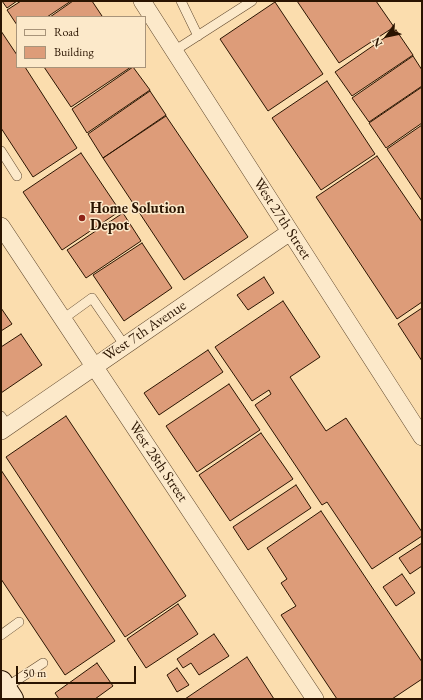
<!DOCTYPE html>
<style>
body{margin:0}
#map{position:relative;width:423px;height:700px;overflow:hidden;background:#fbddae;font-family:"EB Garamond",serif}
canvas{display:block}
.frame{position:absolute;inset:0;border:2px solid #2a1401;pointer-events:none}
.legend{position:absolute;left:16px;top:16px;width:130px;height:52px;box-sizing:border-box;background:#fce9ca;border:1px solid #a8947a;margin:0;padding:5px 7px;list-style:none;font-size:12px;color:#2a1401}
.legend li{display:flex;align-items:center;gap:8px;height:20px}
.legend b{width:20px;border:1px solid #a8947a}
.north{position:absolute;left:367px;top:16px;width:40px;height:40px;-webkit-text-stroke:3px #fce9ca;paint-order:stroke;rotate:237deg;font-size:11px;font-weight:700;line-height:16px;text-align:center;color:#2a1401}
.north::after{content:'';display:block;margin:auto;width:14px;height:18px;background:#2a1401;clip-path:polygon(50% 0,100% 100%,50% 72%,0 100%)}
.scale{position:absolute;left:16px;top:666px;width:120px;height:18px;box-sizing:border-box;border:2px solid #2a1401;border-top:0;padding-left:5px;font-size:12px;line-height:14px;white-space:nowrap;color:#2a1401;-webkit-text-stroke:3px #fce9ca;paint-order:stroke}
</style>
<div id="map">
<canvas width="423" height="700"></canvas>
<div class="frame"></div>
<ul class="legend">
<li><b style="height:5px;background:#fce9ca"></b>Road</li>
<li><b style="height:11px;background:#dd9c79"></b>Building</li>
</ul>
<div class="north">N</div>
<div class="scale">50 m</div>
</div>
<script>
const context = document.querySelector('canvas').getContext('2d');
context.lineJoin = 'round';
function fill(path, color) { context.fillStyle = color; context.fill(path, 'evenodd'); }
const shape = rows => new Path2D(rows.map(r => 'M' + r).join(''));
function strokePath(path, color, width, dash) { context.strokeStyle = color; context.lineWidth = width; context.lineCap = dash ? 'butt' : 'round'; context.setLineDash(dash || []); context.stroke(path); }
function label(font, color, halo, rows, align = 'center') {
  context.font = font + ' "EB Garamond",serif'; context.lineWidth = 3; context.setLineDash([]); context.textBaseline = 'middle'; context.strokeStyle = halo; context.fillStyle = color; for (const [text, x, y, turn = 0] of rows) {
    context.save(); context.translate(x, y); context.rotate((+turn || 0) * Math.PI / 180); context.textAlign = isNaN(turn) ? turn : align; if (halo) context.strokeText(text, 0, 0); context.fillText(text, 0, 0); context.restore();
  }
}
const building = shape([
 [2,1,17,1,7,8,2,1],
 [21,1,71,1,47,17,17,17,17,25,7,10,21,1],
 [73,1,92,1,102,16,100,17,50,17,73,1],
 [297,1,376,1,394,27,339,63,297,1],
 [275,2,323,74,268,111,220,39,275,2],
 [396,30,413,55,352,96,335,72,396,30],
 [1,31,17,55,17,67,25,67,77,148,33,177,1,128,1,31],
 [413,56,422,70,422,86,369,122,352,98,413,56],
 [44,67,131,67,71,107,44,67],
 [133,67,150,90,87,133,72,109,133,67],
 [327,81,375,154,321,190,272,118,327,81],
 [422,87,422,123,386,148,369,123,422,87],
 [150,91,166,115,103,158,88,134,150,91],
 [166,116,248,237,184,280,103,158,166,116],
 [422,125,422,201,387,149,422,125],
 [81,153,120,211,62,250,23,192,81,153],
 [377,156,422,222,422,302,397,319,316,197,377,156],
 [123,213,141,241,86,278,67,250,123,213],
 [142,243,172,288,124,321,93,275,142,243],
 [264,277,274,293,248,310,237,295,264,277],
 [283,301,320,357,290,377,326,431,346,418,422,532,422,536,372,569,327,502,322,505,255,405,271,394,269,390,252,401,215,347,283,301],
 [1,308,12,324,1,331,1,308],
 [422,308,422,361,398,324,422,308],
 [21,334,42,365,1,393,1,347,21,334],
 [208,350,223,372,159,415,144,393,208,350],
 [229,384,260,430,197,472,166,426,229,384],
 [66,416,186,596,125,637,6,457,66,416],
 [261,433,293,479,230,521,199,475,261,433],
 [1,470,115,641,65,675,1,579,1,470],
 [296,485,311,508,248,550,233,527,296,485],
 [321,511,422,662,422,679,392,699,337,699,281,615,296,606,281,583,287,579,267,548,321,511],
 [422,543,422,566,410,574,399,558,422,543],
 [402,574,415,593,396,606,383,587,402,574],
 [178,604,198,634,146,668,127,639,178,604],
 [214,634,229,656,199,675,191,663,183,668,177,659,214,634],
 [247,657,274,699,185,699,247,657],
 [97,663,113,686,95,699,59,699,55,693,97,663],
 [177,668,189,685,177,692,167,675,177,668]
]);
const lane = shape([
 [181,1,198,36],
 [174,51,252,1],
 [1,151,17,176],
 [63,319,92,298,125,346],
 [1,416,8,426],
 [1,635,19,622],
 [5,688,43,663]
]);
const street = shape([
 [142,1,422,437],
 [1,226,315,699],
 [1,431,290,232]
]);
const secondary = shape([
 [1,682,12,699]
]);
const markers = [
 [82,218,4,"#8f2418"]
];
const poiNames = [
 ["Home Solution",90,209],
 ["Depot",90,226]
];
const streetNames = [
 ["West 27th Street",282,219,57],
 ["West 7th Avenue",145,331,-34],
 ["West 28th Street",158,462,56]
];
fill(building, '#dd9c79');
strokePath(building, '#2a1401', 1);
strokePath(lane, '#5e462c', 10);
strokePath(street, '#5e462c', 18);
strokePath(secondary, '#2a1401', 24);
strokePath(lane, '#fce9ca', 9);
strokePath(street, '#fce9ca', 17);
strokePath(secondary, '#fce9ca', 22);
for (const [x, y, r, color] of markers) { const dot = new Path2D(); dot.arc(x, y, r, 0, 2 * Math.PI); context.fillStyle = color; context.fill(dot); strokePath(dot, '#fce9ca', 1.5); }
label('bold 15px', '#2a1401', '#fce9ca', poiNames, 'left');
label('15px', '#2a1401', '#fce9ca', streetNames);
</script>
